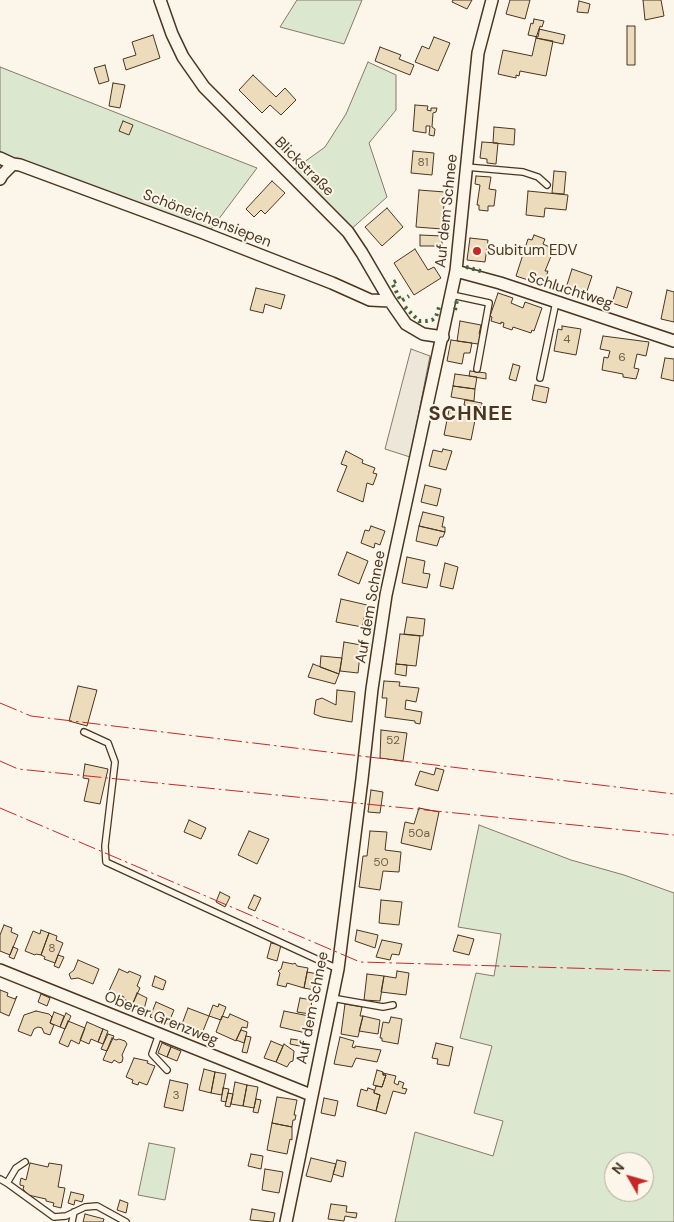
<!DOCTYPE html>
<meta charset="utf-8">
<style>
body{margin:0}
#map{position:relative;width:674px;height:1222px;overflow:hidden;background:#fbf6e9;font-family:"DM Sans",sans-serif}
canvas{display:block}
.north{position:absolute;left:604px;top:1152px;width:50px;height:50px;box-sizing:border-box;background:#fbf6e9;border:1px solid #b4a999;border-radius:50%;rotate:308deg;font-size:14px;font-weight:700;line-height:20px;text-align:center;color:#4a3520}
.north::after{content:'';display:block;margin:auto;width:18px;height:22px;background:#c62828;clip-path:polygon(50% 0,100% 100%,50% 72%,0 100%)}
</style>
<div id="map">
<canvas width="674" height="1222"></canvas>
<div class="north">N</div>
</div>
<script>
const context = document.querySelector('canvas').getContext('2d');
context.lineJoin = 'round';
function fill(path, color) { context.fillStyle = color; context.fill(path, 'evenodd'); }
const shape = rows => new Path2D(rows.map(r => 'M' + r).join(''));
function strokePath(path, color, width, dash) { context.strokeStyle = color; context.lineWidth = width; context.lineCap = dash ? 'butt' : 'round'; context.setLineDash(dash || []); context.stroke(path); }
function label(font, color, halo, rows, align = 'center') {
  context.font = font + ' "DM Sans",sans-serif'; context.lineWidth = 4; context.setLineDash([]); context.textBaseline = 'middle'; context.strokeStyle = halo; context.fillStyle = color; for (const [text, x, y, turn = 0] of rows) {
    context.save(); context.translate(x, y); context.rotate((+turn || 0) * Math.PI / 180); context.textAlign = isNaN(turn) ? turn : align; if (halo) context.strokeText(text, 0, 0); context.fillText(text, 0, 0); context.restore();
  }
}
const green = shape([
 [297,0,362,0,344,44,280,27,297,0],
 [368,62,396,75,396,110,369,143,387,197,348,232,289,173,325,147,346,114,368,62],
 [0,67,257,168,209,232,0,153,0,67],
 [479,825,571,860,624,875,674,893,674,1222,395,1222,415,1132,493,1156,503,1121,474,1113,492,1046,460,1038,476,973,494,976,501,934,458,927,479,825],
 [614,1162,644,1162,644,1192,614,1192,614,1162],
 [149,1143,175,1148,165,1200,138,1195,149,1143]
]);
const parking = shape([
 [411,349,430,356,410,457,385,449,411,349]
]);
const building = shape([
 [453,0,472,0,467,9,452,2,453,0],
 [510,0,530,0,525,19,506,14,510,0],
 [643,0,661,0,664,16,645,20,643,0],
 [579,1,590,4,588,13,577,12,579,1],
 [534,19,544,21,542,27,540,26,538,37,528,35,531,23,533,24,534,19],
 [627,26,635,26,635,65,627,65,627,26],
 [539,29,565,35,563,44,536,38,539,29],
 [153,35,160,58,126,70,123,59,136,55,132,42,153,35],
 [434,37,450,43,438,71,415,62,422,46,429,49,434,37],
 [536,38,553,41,546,76,520,71,519,76,516,75,516,78,498,74,503,50,532,56,536,38],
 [380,47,401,55,399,59,414,65,410,75,375,61,380,47],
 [105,65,109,81,99,84,94,68,105,65],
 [253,75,276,97,285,88,296,100,281,115,270,105,262,113,239,90,253,75],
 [113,83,125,85,120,108,109,106,113,83],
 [415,105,428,106,427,110,431,111,431,108,437,108,436,112,433,113,432,127,435,129,434,136,429,135,430,126,426,126,426,133,413,131,415,105],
 [123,121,133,125,129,135,119,131,123,121],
 [494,127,515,129,514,145,493,143,494,127],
 [482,142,498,143,496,164,487,163,487,159,480,158,482,142],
 [413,151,434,153,432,175,411,173,413,151],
 [554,171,566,172,564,194,552,193,554,171],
 [476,176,491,177,489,189,496,190,494,206,488,206,488,211,479,210,479,205,477,205,480,185,475,184,476,176],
 [272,181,285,193,265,214,261,210,254,217,246,209,272,181],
 [419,190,445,192,442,229,416,227,419,190],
 [528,191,568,195,566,210,545,208,544,217,526,215,528,191],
 [387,208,403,227,382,246,365,227,387,208],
 [420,235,442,236,442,246,420,246,420,235],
 [534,235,545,239,543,244,554,249,545,271,548,271,543,285,516,276,528,239,532,240,534,235],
 [470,238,488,240,485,262,467,260,470,238],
 [415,249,428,270,434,267,441,278,414,295,394,263,415,249],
 [572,269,592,276,586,294,566,288,572,269],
 [617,287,632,292,627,308,612,303,617,287],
 [256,288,285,295,281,309,265,304,263,313,250,310,256,288],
 [667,290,674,292,674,322,661,319,667,290],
 [498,293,513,298,511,303,523,308,525,302,542,308,534,331,532,330,531,333,513,327,512,330,503,327,504,323,501,322,501,324,491,321,492,317,490,316,498,293],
 [460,321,481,325,479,334,481,335,478,344,457,341,460,321],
 [562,326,581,329,576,355,554,351,558,329,562,330,562,326],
 [603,336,649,342,646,356,637,354,634,368,639,369,636,379,623,377,623,374,602,370,604,357,608,358,610,351,600,349,603,336],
 [451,340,472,343,470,353,464,353,462,364,447,361,451,340],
 [665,358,674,359,674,381,661,378,665,358],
 [513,364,520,366,516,381,509,379,513,364],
 [470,371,486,373,486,379,469,376,470,371],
 [455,374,477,377,475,389,453,386,455,374],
 [535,385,549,388,546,403,532,400,535,385],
 [453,386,475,389,474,401,451,397,453,386],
 [465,400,482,403,481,408,464,405,465,400],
 [449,410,476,415,471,440,444,435,449,410],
 [443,449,452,451,446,470,429,466,433,450,442,452,443,449],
 [346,451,363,460,362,463,375,468,373,473,377,474,373,485,367,483,363,502,337,491,347,466,341,464,346,451],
 [425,485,441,489,437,506,421,502,425,485],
 [423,512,444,517,442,527,445,527,445,532,419,526,423,512],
 [371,526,385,531,380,545,375,543,374,548,361,543,365,530,369,531,371,526],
 [419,526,445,532,443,537,440,537,437,546,416,541,419,526],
 [347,552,368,561,359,584,338,575,347,552],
 [407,557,425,561,423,573,430,574,427,588,402,583,407,557],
 [445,563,458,567,453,589,440,586,445,563],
 [341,599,367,605,362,627,336,622,341,599],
 [407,617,425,619,423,636,404,634,407,617],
 [400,634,420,636,416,666,396,664,400,634],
 [344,642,361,645,358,673,340,671,344,642],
 [321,656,342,658,339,674,320,667,321,656],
 [313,664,339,674,335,684,308,677,313,664],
 [396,664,407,665,406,676,395,674,396,664],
 [384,681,400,682,399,686,419,688,416,702,406,700,405,709,422,712,420,724,415,723,415,721,385,717,387,698,382,698,384,681],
 [78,686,97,690,87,726,69,721,78,686],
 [337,690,355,692,352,722,322,717,314,714,316,700,322,698,336,705,337,690],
 [381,730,407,733,403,761,380,758,381,730],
 [85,764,108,769,100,804,84,801,89,779,83,778,85,764],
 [436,768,444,770,438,791,415,785,420,771,434,775,436,768],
 [371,790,383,792,380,813,368,812,371,790],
 [419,808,439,812,431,850,401,843,405,822,414,824,419,808],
 [189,820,206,828,201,839,184,832,189,820],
 [249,831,269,839,257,864,238,855,249,831],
 [370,831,387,832,385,850,401,852,399,872,383,871,380,890,359,887,363,856,367,856,370,831],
 [220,892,230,897,225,907,216,902,220,892],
 [254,895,261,898,255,911,248,908,254,895],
 [381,900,402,902,399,925,379,923,381,900],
 [4,925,12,928,11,932,18,935,10,955,0,951,0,935,4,925],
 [41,930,49,933,41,955,36,954,35,955,25,951,33,931,40,934,41,930],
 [357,930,378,935,375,948,355,941,357,930],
 [49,933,57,936,56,940,63,943,55,963,44,959,45,957,41,955,49,933],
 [458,935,474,939,469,955,453,951,458,935],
 [382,940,402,944,399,955,392,954,390,960,376,957,382,940],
 [271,943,281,945,277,961,267,958,271,943],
 [13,947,18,949,14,959,9,957,13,947],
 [58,955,64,957,59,968,54,966,58,955],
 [78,960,99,969,93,984,78,978,71,979,69,974,74,970,78,960],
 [283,962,293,964,295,963,297,966,308,968,304,988,287,983,286,987,277,985,280,973,278,971,281,969,283,962],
 [119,969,128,973,129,971,141,976,137,986,140,988,133,1003,123,999,124,997,120,995,119,997,108,993,119,969],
 [397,971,409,973,406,995,381,992,384,976,396,978,397,971],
 [307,972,318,974,314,990,304,988,307,972],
 [367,974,384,976,380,1001,364,1000,367,974],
 [155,976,166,981,163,990,152,986,155,976],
 [0,990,8,993,7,996,15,999,17,996,9,1016,0,1012,0,990],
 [137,993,147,998,143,1013,131,1008,137,993],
 [41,994,50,998,47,1006,38,1002,41,994],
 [300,998,312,1000,310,1014,297,1012,300,998],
 [156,1002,174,1010,168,1024,150,1017,156,1002],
 [219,1004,226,1007,221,1020,209,1016,213,1005,218,1007,219,1004],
 [345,1004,362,1007,360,1016,363,1016,358,1037,341,1034,345,1004],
 [188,1008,209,1016,203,1031,182,1024,188,1008],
 [36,1011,49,1014,52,1017,50,1023,54,1025,50,1035,44,1033,42,1028,38,1027,34,1029,31,1036,18,1031,24,1015,36,1011],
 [284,1011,309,1016,306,1033,280,1027,284,1011],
 [54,1012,64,1016,60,1027,50,1023,54,1012],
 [66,1013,71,1016,65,1029,60,1027,66,1013],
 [230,1014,248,1022,247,1028,242,1027,236,1041,216,1032,222,1016,228,1018,230,1014],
 [363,1016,380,1020,378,1034,359,1031,363,1016],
 [391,1017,402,1019,398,1044,382,1041,382,1038,380,1038,383,1022,389,1023,391,1017],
 [68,1021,85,1028,79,1044,71,1040,68,1047,59,1043,68,1021],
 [87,1022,103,1029,98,1042,91,1039,89,1044,80,1040,87,1022],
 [103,1029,108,1031,103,1044,98,1042,103,1029],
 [241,1030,247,1032,244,1043,236,1040,241,1030],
 [108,1034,114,1036,107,1051,101,1049,108,1034],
 [246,1036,251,1037,247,1053,242,1052,246,1036],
 [340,1037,354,1041,352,1047,355,1048,355,1046,381,1050,377,1062,356,1058,352,1067,334,1064,340,1037],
 [112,1038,116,1040,119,1039,125,1041,127,1044,122,1055,123,1058,122,1062,119,1063,114,1060,112,1063,103,1060,112,1038],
 [291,1039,305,1041,304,1047,290,1044,291,1039],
 [271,1041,283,1046,276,1062,264,1058,271,1041],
 [162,1043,171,1047,167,1057,158,1053,162,1043],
 [436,1043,453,1047,449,1066,437,1064,438,1059,432,1058,436,1043],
 [284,1044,294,1051,293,1061,290,1062,287,1067,276,1062,284,1044],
 [171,1047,181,1051,177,1061,167,1057,171,1047],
 [134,1058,148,1061,147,1063,155,1066,147,1085,139,1082,138,1085,132,1083,133,1080,126,1077,134,1058],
 [204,1069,215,1072,211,1093,199,1090,204,1069],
 [377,1070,383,1072,383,1075,386,1075,382,1087,373,1085,377,1070],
 [215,1072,226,1074,222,1095,211,1093,215,1072],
 [383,1073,396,1076,394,1083,398,1085,399,1081,404,1083,402,1088,407,1089,405,1094,393,1091,386,1114,376,1111,380,1095,374,1093,376,1086,382,1087,386,1075,383,1075,383,1073],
 [170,1080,188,1084,183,1111,164,1107,170,1080],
 [235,1082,247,1085,243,1106,231,1104,235,1082],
 [247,1085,258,1087,254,1108,243,1106,247,1085],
 [223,1088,229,1089,226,1102,221,1101,223,1088],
 [368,1088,374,1090,374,1093,380,1095,376,1111,357,1106,361,1089,367,1091,368,1088],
 [228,1093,233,1094,230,1107,225,1106,228,1093],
 [277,1097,297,1100,294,1115,296,1115,295,1120,293,1120,292,1127,272,1123,277,1097],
 [324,1098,338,1101,335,1116,321,1113,324,1098],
 [256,1099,261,1100,258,1113,253,1112,256,1099],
 [272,1123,292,1127,292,1140,290,1139,287,1154,267,1150,272,1123],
 [251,1154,263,1156,261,1169,248,1166,251,1154],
 [311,1158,336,1164,331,1182,306,1176,311,1158],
 [337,1160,346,1162,343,1177,333,1174,337,1160],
 [30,1163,48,1167,49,1163,62,1165,58,1187,65,1188,61,1208,53,1206,54,1203,46,1201,46,1199,28,1195,23,1189,24,1186,20,1185,20,1183,21,1178,26,1180,30,1163],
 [265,1169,283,1172,279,1193,262,1190,265,1169],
 [71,1192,84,1195,82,1202,75,1200,74,1205,68,1203,71,1192],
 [120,1200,128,1203,126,1213,117,1210,120,1200],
 [331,1204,347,1206,346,1212,357,1213,356,1218,345,1216,344,1221,328,1219,331,1204],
 [252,1209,275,1213,273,1222,250,1220,252,1209],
 [85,1214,104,1219,103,1222,83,1222,85,1214]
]);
const lane = shape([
 [466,167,523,172,538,177,547,185],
 [452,295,489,303,477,369],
 [540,378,556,302],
 [84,732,108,743,115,762,105,846,106,862,338,969],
 [332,998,383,1007,393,1005],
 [159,1034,152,1054,167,1070],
 [0,1179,7,1183,54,1217,66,1216,85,1207,97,1206,126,1222],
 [7,1183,16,1168,25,1162],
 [72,1222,74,1212]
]);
const street = shape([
 [160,0,172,34,183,57,204,87,348,232,362,253,390,301,406,324,423,334,443,337],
 [0,158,13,164,20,165,201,232,332,283,370,300,390,301],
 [0,179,2,175,13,164],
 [456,271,500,283,674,341],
 [0,970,311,1095],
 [286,1222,338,969,362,779,372,689,386,595,456,271,478,53,492,0]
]);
const hedge = shape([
 [466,267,484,272],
 [396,281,392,283,401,301,409,296],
 [405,307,419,321,426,321,432,320,436,317,440,304],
 [455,310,457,300]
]);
const power = shape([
 [0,703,31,716,674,794],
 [0,761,18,769,674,835],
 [0,808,360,962,674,971]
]);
const markers = [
 [477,251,5,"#c62828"]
];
const numberNames = [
 ["81",423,163],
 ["4",567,340],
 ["6",622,358],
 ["52",393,741],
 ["50a",419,834],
 ["50",381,863],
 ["8",52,949],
 ["3",176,1096]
];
const streetNames = [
 ["Blickstraße",304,167,45],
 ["Auf dem Schnee",447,211,-84],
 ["Schöneichensiepen",207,219,21],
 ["Schluchtweg",570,291,18],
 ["Auf dem Schnee",371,607,-80],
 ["Auf dem Schnee",313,1008,-79],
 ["Oberer Grenzweg",161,1019,22]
];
const poiNames = [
 ["Subitum EDV",487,251]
];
const districtNames = [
 ["SCHNEE",471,415]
];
fill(green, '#dce7d0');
strokePath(green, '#887966', 1);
fill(parking, '#ede7d9');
strokePath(parking, '#887966', 1);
fill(building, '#ecdcbc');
strokePath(building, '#4a3520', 1);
strokePath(lane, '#4a3520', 8);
strokePath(street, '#4a3520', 14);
strokePath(lane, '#fbf6e9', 5.5);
strokePath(street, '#fbf6e9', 11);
strokePath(hedge, '#436837', 4, [2.5, 4]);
strokePath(power, '#c62828', 1, [18, 4, 2.5, 4]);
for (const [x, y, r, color] of markers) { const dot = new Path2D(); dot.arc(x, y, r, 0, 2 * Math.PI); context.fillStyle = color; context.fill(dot); strokePath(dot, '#fbf6e9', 2); }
label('12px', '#725f47', null, numberNames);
label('15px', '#4a3520', '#fbf6e9', streetNames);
label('15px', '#4a3520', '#fbf6e9', poiNames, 'left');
context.letterSpacing = '1px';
label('bold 20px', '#4a3520', '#fbf6e9', districtNames);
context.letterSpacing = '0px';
</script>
